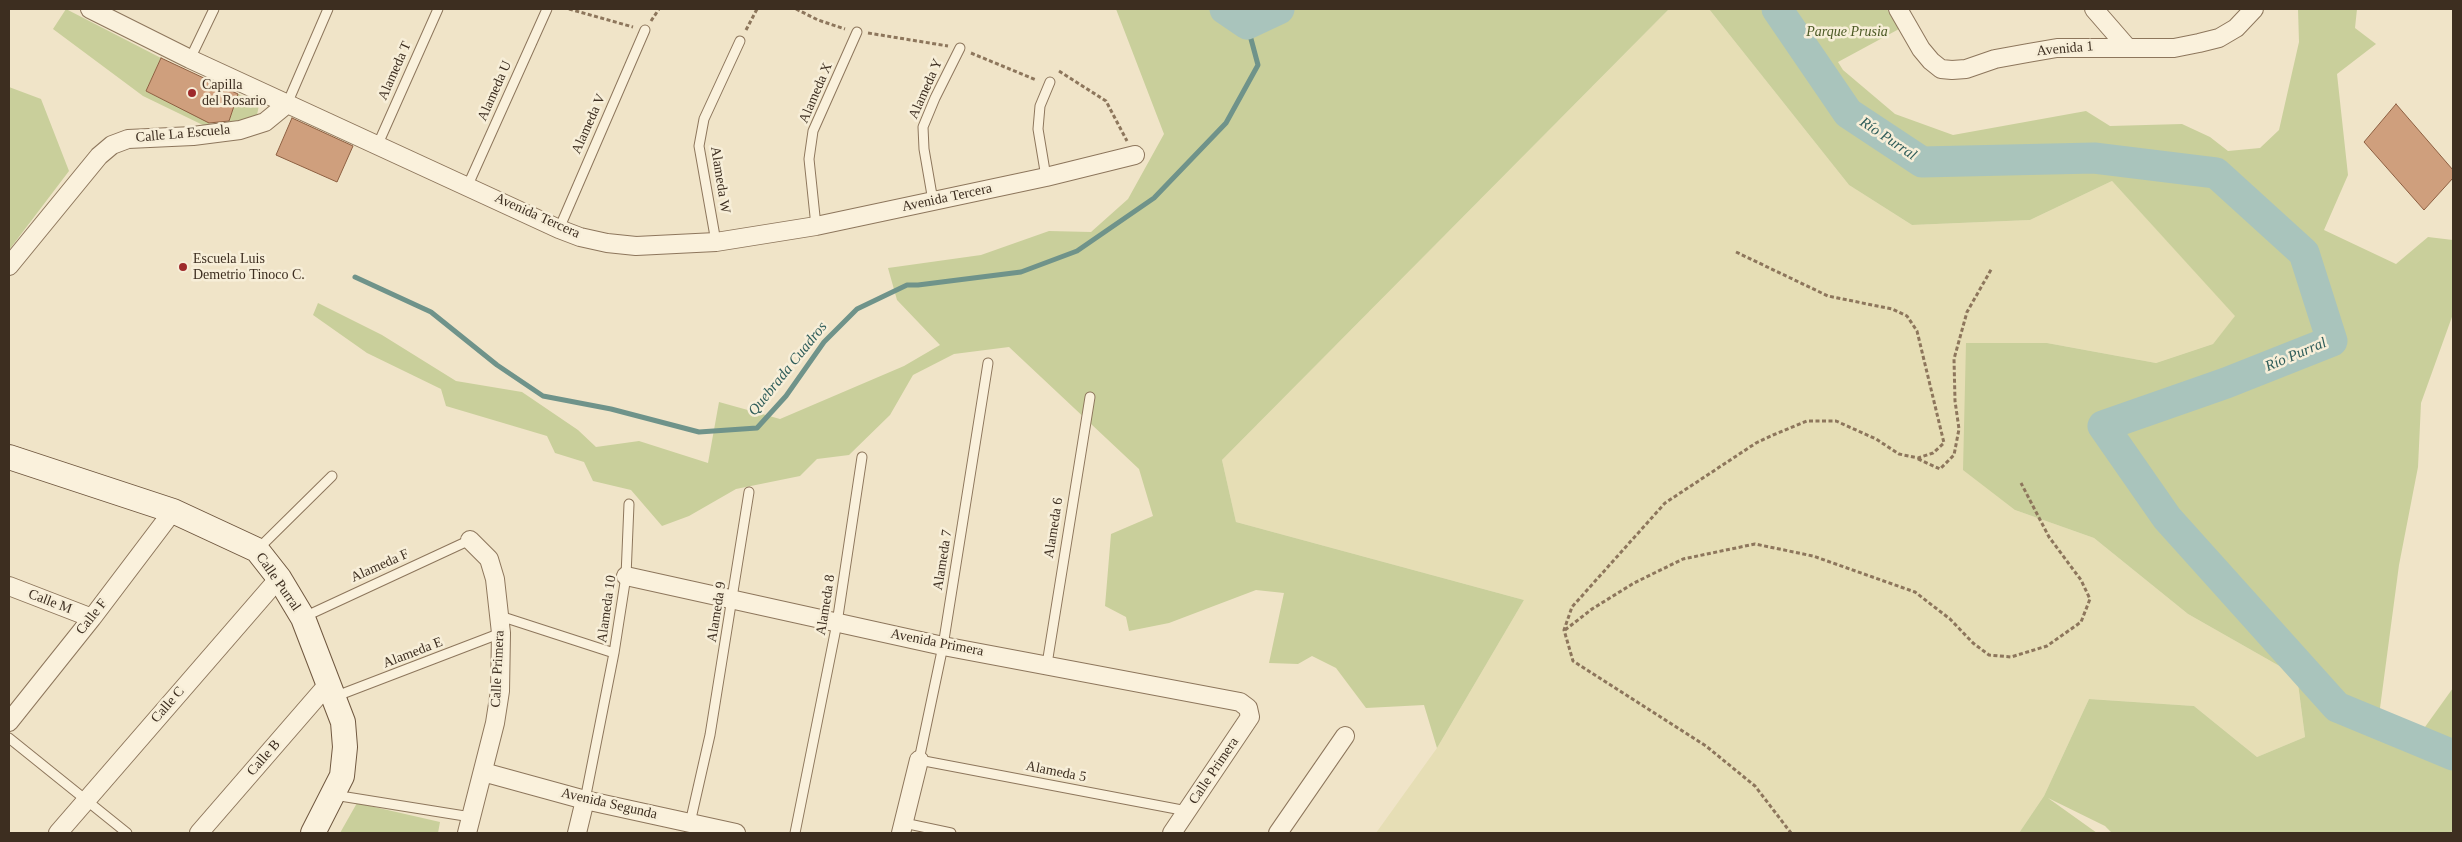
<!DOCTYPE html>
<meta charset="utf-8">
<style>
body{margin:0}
#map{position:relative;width:2462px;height:842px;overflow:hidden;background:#f0e4c8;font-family:Georgia,serif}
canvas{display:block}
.frame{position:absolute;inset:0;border:10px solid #3d2e20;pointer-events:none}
</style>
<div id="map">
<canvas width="2462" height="842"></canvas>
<div class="frame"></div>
</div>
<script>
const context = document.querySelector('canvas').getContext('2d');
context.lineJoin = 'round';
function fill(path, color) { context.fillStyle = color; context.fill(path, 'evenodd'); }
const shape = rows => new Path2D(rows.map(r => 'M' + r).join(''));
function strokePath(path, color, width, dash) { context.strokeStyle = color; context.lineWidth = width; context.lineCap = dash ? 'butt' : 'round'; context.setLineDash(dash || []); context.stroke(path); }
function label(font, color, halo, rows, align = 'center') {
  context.font = font + ' Georgia,serif'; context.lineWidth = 5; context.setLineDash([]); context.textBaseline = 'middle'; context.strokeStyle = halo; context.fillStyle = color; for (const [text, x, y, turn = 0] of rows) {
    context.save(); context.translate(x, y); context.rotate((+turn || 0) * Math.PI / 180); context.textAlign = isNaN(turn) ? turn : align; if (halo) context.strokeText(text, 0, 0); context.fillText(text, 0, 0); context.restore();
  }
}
const farmland = shape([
 [1669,9,1709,9,1849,185,1912,225,2030,220,2112,181,2236,316,2213,344,2156,363,2047,343,2015,510,2094,538,2188,614,2297,676,2305,737,2257,757,2194,706,2089,699,2044,796,2019,833,1376,833,1437,748,1524,600,1236,522,1222,460]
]);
const green = shape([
 [66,9,161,58,146,91,210,122,207,127,143,96,53,29],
 [1116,9,1669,9,1222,460,1236,522,1524,600,1437,748,1424,705,1366,708,1336,668,1312,656,1298,664,1269,663,1284,593,1256,590,1169,623,1129,631,1126,617,1105,606,1111,534,1153,516,1139,469,1009,347,954,354,913,375,890,415,849,455,817,459,800,476,736,489,689,516,662,526,631,490,593,481,584,462,555,453,547,436,446,406,441,389,367,353,313,315,318,303,382,335,456,381,522,392,578,430,596,447,639,441,708,463,719,402,780,419,904,366,940,345,897,300,888,268,981,255,1049,231,1091,232,1128,199,1164,134],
 [1709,9,1887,9,1899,29,1838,62,1843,70,1895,114,1953,135,2086,111,2110,126,2182,124,2210,137,2228,151,2260,148,2279,130,2299,42,2298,9,2357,9,2355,28,2376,44,2337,74,2348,175,2324,230,2396,264,2428,237,2453,240,2453,314,2421,403,2418,467,2399,565,2380,708,2369,736,2407,752,2453,688,2453,833,2112,833,2105,826,2048,798,2097,833,2019,833,2044,796,2089,699,2194,706,2257,757,2305,737,2297,676,2188,614,2094,538,2015,510,1963,470,1966,343,2047,343,2156,363,2213,344,2235,316,2112,181,2030,220,1912,225,1849,185],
 [9,87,41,99,69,171,9,250],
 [238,94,255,100,259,105,257,115,253,120,227,126],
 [357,803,440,822,438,833,340,833]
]);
const stream = shape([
 [355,277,431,312,497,365,543,396,611,409,699,432,757,428,786,396,824,342,857,309,907,285,918,285,1021,272,1077,251,1154,198,1226,123,1258,65,1247,24]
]);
const river = shape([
 [1225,9,1247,24,1279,9],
 [1777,9,1848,113,1922,162,2094,158,2216,173,2304,253,2332,341,2226,383,2103,426,2167,518,2337,707,2453,755]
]);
const building = shape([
 [161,58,238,94,229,121,209,123,146,91,161,58],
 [2396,104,2453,170,2453,178,2424,210,2364,142,2396,104],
 [292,118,353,146,337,182,276,155,292,118]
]);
const path = shape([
 [569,9,633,27],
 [796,9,818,20,845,29],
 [651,21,659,9],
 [746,30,757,9],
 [868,33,948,46],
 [971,53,1036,80],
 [1059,71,1106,101,1127,141],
 [1736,252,1828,296,1892,309,1907,316,1917,331,1944,443,1933,453,1918,458,1899,454,1876,439,1836,421,1807,421,1773,435,1756,443,1665,503,1572,607,1564,630,1573,661,1706,746,1755,786,1791,833],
 [1918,459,1940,469,1954,455,1959,429,1955,401,1954,359,1967,312,1992,268],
 [1565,630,1592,609,1634,583,1683,559,1755,544,1813,556,1915,592,1950,619,1973,643,1989,655,2011,657,2047,646,2081,622,2090,599,2081,580,2049,537,2021,483]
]);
const lane = shape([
 [190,59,214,9],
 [287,104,328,9],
 [378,144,438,9],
 [1046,177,1038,129,1040,106,1050,82],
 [468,185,547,9],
 [933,201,924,149,923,127,935,98,960,48],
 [816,226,809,159,813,131,857,32],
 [559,229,645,30],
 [716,242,699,146,704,119,740,41],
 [988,363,943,646,919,760,1187,811],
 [257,550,332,476],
 [500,616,614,653],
 [304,617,470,540],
 [1047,664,1090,397],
 [334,697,501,633],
 [9,738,127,833],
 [334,795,471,817],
 [585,800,614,653,626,576,629,504],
 [690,823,710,735,749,492],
 [904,823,951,833],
 [795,833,837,623,862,457]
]);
const street = shape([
 [90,9,190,59,559,229,580,237,607,243,636,246,716,242,816,226,1046,177,1135,155],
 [1898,9,1921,49,1931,61,1941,69,1952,70,1966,69,1995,59,2028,53,2057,48,2174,48,2199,43,2219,38,2236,28,2254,9],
 [2094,9,2127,47],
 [9,266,99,156,112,145,128,139,193,136,240,130,265,122,287,104],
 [626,576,943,646,1240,702,1248,708,1250,717,1172,833],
 [9,586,92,618],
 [9,722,92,618,173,511],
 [483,772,585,800,736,833],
 [58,833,279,578],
 [199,833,329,683],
 [467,833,495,723,500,691,501,633,495,579,489,559,470,540],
 [577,833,585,800],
 [901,833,919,760],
 [1278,833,1345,736]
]);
const secondary = shape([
 [9,457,173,511,257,550,279,578,303,618,343,722,345,747,342,776,313,833]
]);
const markers = [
 [192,93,5,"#9e2a2b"],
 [183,267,5,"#9e2a2b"]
];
const parkNames = [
 ["Parque Prusia",1847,32]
];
const streetNames = [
 ["Avenida 1",2065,49,-5],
 ["Alameda T",395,71,-66],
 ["Alameda Y",926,89,-66],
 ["Alameda U",495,91,-66],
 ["Alameda X",816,93,-67],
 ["Alameda V",589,124,-66],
 ["Calle La Escuela",183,134,-5],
 ["Alameda W",720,180,81],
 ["Avenida Tercera",947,198,-12],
 ["Avenida Tercera",537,216,24],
 ["Alameda 6",1054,528,-81],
 ["Alameda 7",943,560,-81],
 ["Alameda F",380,566,-24],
 ["Calle Purral",278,582,55],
 ["Calle M",50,602,21],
 ["Alameda 8",826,605,-81],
 ["Alameda 10",607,609,-82],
 ["Alameda 9",717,612,-81],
 ["Calle F",92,617,-52],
 ["Avenida Primera",937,643,11],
 ["Alameda E",413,653,-21],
 ["Calle Primera",498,669,-87],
 ["Calle C",168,705,-49],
 ["Calle B",264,758,-49],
 ["Calle Primera",1214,771,-56],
 ["Alameda 5",1056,772,11],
 ["Avenida Segunda",609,804,13]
];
const poiNames = [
 ["Capilla",202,85],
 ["del Rosario",202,101],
 ["Escuela Luis",193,259],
 ["Demetrio Tinoco C.",193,275]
];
const waterNames = [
 ["Río Purral",1888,139,34],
 ["Río Purral",2296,355,-23],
 ["Quebrada Cuadros",788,369,-51]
];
fill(farmland, '#e6deb5');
fill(green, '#c9cf9b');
strokePath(stream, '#6f938a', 5);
strokePath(river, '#a9c4bc', 31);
fill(building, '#cf9f7d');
strokePath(building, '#8d5f41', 1);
strokePath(lane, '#8d765c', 11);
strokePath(street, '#8d765c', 20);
strokePath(secondary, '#6f573f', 26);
strokePath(path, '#8d765c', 3, [4, 2.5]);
strokePath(lane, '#faf1dc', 9);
strokePath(street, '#faf1dc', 18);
strokePath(secondary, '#faf1dc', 24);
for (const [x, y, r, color] of markers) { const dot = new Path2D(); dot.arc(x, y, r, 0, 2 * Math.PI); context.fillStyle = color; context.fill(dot); strokePath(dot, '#f7eed8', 2); }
label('italic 14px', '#4d5a26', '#f7eed8', parkNames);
label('14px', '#3d2e20', '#f7eed8', streetNames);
label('14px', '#3d2e20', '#f7eed8', poiNames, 'left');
label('italic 15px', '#2f5d5a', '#f7eed8', waterNames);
</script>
